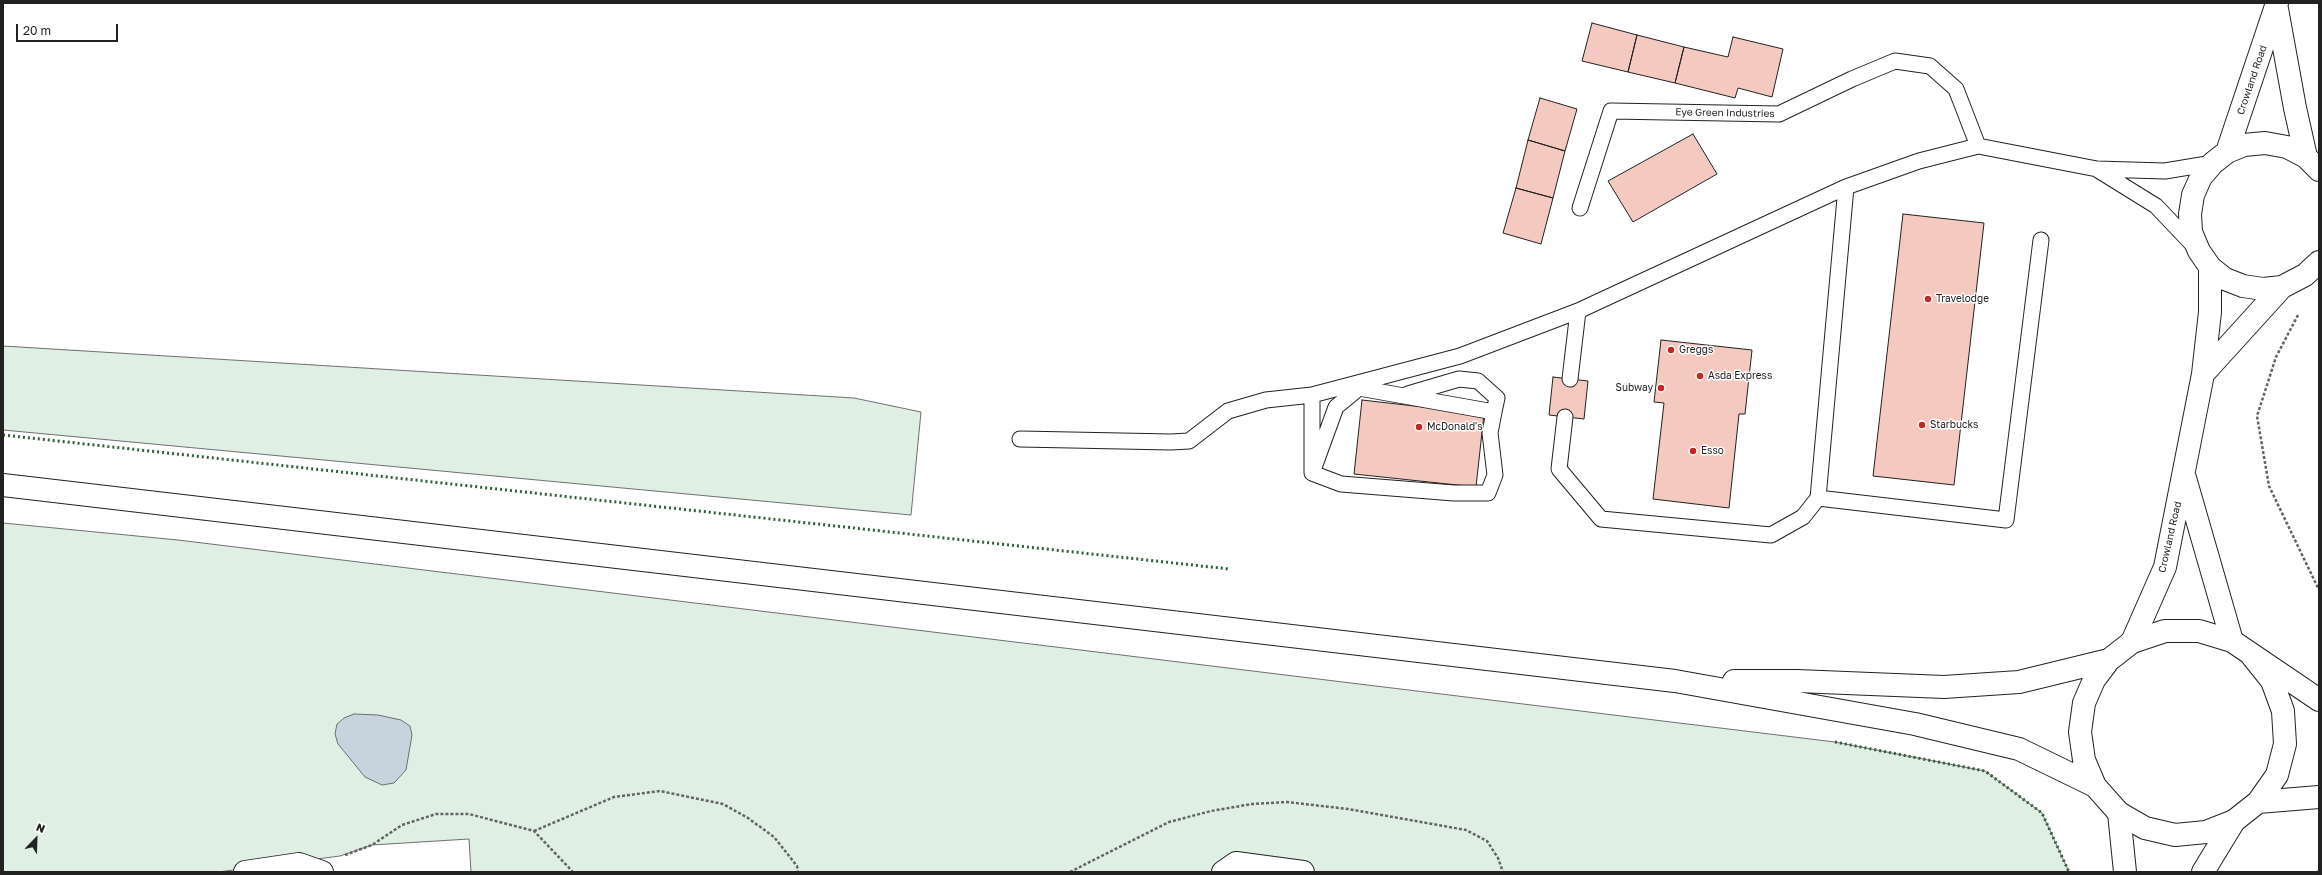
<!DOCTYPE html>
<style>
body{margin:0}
#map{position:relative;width:2322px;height:875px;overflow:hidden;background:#fff;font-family:"Golos Text",sans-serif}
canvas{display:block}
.frame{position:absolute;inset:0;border:4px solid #222;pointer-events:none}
.north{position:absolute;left:16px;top:819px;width:40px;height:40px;-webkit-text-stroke:3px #fff;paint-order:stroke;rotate:23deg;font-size:11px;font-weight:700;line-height:16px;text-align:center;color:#222}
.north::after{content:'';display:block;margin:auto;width:14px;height:18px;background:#222;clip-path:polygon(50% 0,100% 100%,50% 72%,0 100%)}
.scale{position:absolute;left:16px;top:24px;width:102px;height:18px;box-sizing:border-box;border:2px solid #222;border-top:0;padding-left:5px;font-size:12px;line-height:14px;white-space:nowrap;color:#222;-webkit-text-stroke:3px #fff;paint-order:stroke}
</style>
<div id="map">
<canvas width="2322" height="875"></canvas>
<div class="frame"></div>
<div class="north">N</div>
<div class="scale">20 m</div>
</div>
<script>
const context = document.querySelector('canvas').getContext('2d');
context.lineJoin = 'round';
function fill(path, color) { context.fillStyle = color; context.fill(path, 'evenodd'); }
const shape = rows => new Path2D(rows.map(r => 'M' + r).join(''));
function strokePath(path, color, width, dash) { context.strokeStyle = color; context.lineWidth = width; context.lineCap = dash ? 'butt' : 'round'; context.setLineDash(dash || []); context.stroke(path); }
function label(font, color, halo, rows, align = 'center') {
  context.font = font + ' "Golos Text",sans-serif'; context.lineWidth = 3; context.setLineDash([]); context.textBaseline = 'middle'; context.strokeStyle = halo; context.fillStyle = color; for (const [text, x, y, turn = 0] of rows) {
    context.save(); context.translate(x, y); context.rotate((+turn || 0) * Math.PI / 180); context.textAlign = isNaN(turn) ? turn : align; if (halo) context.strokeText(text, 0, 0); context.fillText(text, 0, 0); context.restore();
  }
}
const green = shape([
 [3,346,854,398,921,412,911,515,3,430,3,346],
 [3,523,178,540,1835,742,1985,771,2042,813,2069,872,471,872,469,839,372,845,340,856,218,872,3,872,3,523]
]);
const water = shape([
 [354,714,378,715,401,720,410,726,412,735,406,770,394,783,382,785,365,777,338,744,335,734,337,724,344,718,354,714]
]);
const building = shape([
 [1592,23,1637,35,1628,72,1582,61,1592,23],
 [1637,35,1684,47,1675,83,1628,72,1637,35],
 [1733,37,1783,49,1772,97,1738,88,1735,98,1675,83,1684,47,1728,57,1733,37],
 [1540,98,1577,109,1565,151,1528,140,1540,98],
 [1693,134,1717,174,1633,222,1608,181,1693,134],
 [1528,140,1565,151,1553,198,1516,188,1528,140],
 [1516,188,1553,198,1541,244,1503,233,1516,188],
 [1903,214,1984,223,1954,485,1873,476,1903,214],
 [1661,340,1752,350,1745,414,1739,414,1729,508,1653,499,1664,403,1654,402,1661,340],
 [1553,377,1588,381,1584,419,1549,415,1553,377],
 [1362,400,1484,414,1476,487,1354,474,1362,400]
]);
const path = shape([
 [2298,315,2276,357,2257,416,2269,486,2319,590],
 [534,831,614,797,660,791,723,804,748,818,774,837,797,866,798,872],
 [345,855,372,845,402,825,436,814,469,814,534,831,573,872],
 [1070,872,1169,822,1211,811,1252,804,1287,802,1348,809,1466,830,1487,841,1498,858,1503,872],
 [2317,872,2319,871]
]);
const service = shape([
 [2098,170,2156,206,2194,246],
 [1846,187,1818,498,2006,520,2041,240],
 [1580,208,1611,111,1779,114,1852,79,1895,61,1930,66,1956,89,1978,146],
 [1570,379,1578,311],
 [1359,388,1494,412,1490,433,1495,475,1488,493,1454,493,1341,484,1312,473,1336,407,1359,388],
 [1408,394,1459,379,1478,381,1497,398,1494,412],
 [1565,417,1559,469,1601,519,1771,535,1803,517,1818,498],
 [1020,439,1171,442,1189,441,1228,411,1266,400,1312,395],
 [1312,473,1312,395,1460,356,1578,311,1846,187,1919,161,1978,146,2097,169,2165,171,2213,163]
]);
const minor = shape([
 [245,872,299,864,322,872],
 [1223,872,1236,863,1303,872]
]);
const tertiary = shape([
 [2277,9,2295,108,2306,157],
 [2227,152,2277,3],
 [2319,170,2306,157,2287,147,2265,143,2244,145,2227,152,2213,163,2201,177,2193,195,2190,214,2191,232,2199,251,2210,267,2225,279,2243,286,2263,289,2282,287,2305,275,2319,262],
 [2203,374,2282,287],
 [2185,478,2232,641],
 [2132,642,2165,567,2203,374,2210,312,2210,267],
 [2119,813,2125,872],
 [2203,872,2234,821]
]);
const trunk = shape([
 [3,485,1675,681,1915,724,2019,749,2095,786],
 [2252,656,2272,681,2283,711,2285,744,2277,775,2258,802,2234,821,2206,832,2175,835,2145,828,2119,813,2095,786,2084,760,2080,732,2084,703,2094,680,2109,660,2132,642,2165,631,2199,631,2232,641,2319,700],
 [1734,681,1797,681,1944,687,2019,682,2109,660],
 [2258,802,2319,797]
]);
const hedge = shape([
 [3,435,1229,569],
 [1835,742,1985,771,2042,813,2069,872]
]);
const markers = [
 [1928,299,4,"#c62828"],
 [1671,350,4,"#c62828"],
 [1700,376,4,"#c62828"],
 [1661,388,4,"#c62828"],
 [1922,425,4,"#c62828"],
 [1419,427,4,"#c62828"],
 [1693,451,4,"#c62828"]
];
const streetNames = [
 ["Crowland Road",2252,80,-71],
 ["Eye Green Industries",1725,113,1],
 ["Crowland Road",2170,537,-77]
];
const poiNames = [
 ["Travelodge",1936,299],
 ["Greggs",1679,350],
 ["Asda Express",1708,376],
 ["Subway",1653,388,"right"],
 ["Starbucks",1930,425],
 ["McDonald's",1427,427],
 ["Esso",1701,451]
];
fill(green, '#e0efe3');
strokePath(green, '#6f6f6f', 1);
fill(water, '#c7d3dd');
strokePath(water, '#6f6f6f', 1);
fill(building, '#f3c9c0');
strokePath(building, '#222', 1);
strokePath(service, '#222', 17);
strokePath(minor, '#222', 24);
strokePath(tertiary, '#222', 24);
strokePath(trunk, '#222', 24);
strokePath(path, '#646464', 2.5, [3, 2]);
strokePath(service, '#fff', 15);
strokePath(minor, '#fff', 22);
strokePath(tertiary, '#fff', 22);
strokePath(trunk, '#fff', 22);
strokePath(hedge, '#2f5e38', 3, [2, 3]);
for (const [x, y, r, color] of markers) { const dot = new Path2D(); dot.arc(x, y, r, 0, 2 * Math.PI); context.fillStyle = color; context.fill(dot); strokePath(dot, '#fff', 1.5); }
label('10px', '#222', '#fff', streetNames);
label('10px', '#222', '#fff', poiNames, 'left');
</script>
